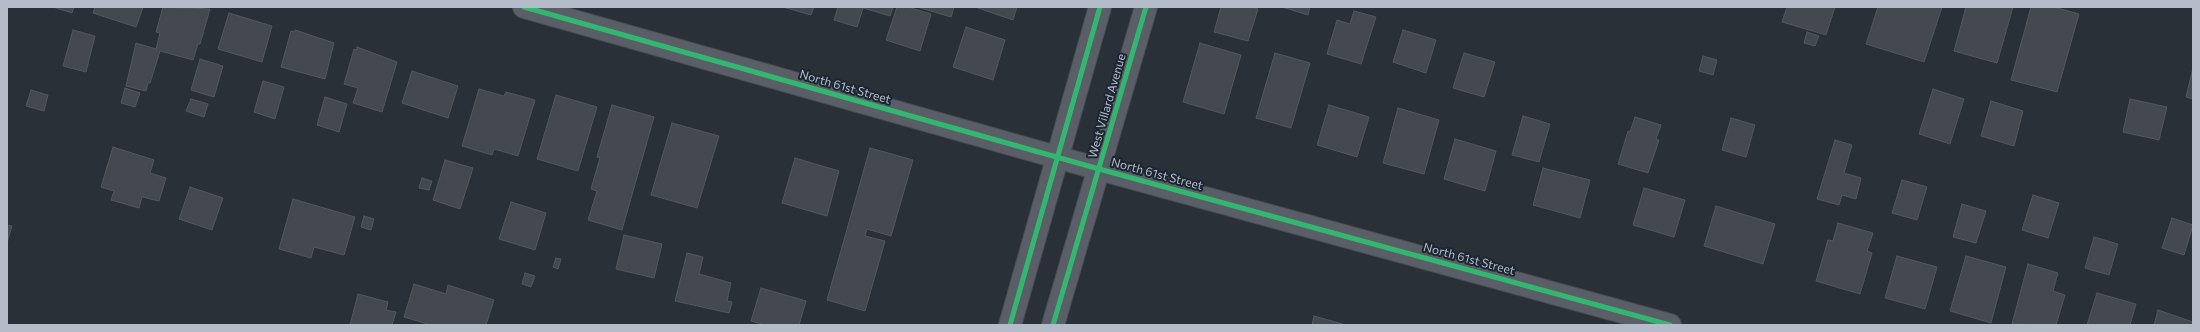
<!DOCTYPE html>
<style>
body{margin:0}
#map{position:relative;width:2200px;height:332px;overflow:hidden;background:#2a3038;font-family:Commissioner,sans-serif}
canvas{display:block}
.frame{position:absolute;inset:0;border:8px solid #b4bcc9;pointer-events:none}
</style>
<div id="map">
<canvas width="2200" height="332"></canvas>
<div class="frame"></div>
</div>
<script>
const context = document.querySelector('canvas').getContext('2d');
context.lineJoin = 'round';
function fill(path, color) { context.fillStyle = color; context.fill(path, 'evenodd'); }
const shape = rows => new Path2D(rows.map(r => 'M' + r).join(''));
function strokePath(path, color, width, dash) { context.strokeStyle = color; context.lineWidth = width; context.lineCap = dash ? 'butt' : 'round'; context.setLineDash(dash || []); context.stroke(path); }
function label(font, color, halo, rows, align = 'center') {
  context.font = font + ' Commissioner,sans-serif'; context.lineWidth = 4; context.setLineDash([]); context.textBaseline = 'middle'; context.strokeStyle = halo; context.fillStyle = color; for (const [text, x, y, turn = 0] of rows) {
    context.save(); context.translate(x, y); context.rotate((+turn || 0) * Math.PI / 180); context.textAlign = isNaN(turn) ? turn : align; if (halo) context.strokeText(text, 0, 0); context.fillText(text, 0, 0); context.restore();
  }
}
const building = shape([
 [53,7,74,7,72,13,53,7],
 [95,7,143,7,136,27,93,13,95,7],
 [163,7,210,9,200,44,198,44,193,60,160,51,150,83,148,83,146,91,126,86,136,43,156,49,160,33,156,32,163,7],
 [783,7,814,7,811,15,783,7],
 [838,7,893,7,890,16,863,8,857,27,834,20,838,7],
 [897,7,908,7,931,14,920,51,886,40,897,7],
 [917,7,954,7,951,17,917,7],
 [975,7,1017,7,1013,20,975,7],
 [1221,7,1251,7,1258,9,1248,41,1214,32,1221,7],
 [1282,7,1310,7,1308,15,1282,7],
 [1787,7,1835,7,1826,35,1782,22,1787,7],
 [1878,7,1942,7,1924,62,1866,44,1878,7],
 [1966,7,2013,7,1997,63,1954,51,1966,7],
 [2031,7,2054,7,2079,14,2057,92,2011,80,2031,7],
 [1354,11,1376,17,1361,64,1327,54,1337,20,1350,24,1354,11],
 [229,13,272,26,262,62,218,49,229,13],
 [966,27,1005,40,993,80,953,67,966,27],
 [73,30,95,36,86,72,63,66,73,30],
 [295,30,334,43,325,79,281,67,291,31,295,32,295,30],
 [1403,30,1436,40,1426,73,1393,62,1403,30],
 [1807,32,1819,36,1815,46,1804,43,1807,32],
 [1200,43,1241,55,1224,114,1183,102,1200,43],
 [357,47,397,62,382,112,353,103,358,88,344,84,354,49,357,50,357,47],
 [1275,53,1310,63,1291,128,1256,118,1275,53],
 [1464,53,1495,62,1484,97,1453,88,1464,53],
 [1703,56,1717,60,1713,75,1699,71,1703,56],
 [200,59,223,66,214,97,191,90,200,59],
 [2193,68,2193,99,2186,97,2193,68],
 [412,71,458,86,448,118,402,103,412,71],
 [263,81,284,87,275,119,254,112,263,81],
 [125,88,140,93,135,107,121,103,125,88],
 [479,89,504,96,506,92,535,100,518,156,494,149,492,155,462,146,479,89],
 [1933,89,1964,99,1950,144,1919,134,1933,89],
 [31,90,48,95,44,111,26,106,31,90],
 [556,95,597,107,578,171,537,159,556,95],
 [325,97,347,104,339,132,317,125,325,97],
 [191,99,208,104,204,117,186,111,191,99],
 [2130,99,2167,107,2159,140,2123,132,2130,99],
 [1991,101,2023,111,2014,146,1981,136,1991,101],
 [612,105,654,117,622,230,588,220,597,191,591,189,600,158,597,157,612,105],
 [1329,105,1369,117,1357,157,1317,145,1329,105],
 [1398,108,1439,120,1424,174,1383,163,1398,108],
 [1523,116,1550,124,1539,162,1512,155,1523,116],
 [1635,117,1661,125,1656,139,1659,140,1648,173,1618,164,1628,131,1630,132,1635,117],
 [1731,118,1755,125,1746,157,1722,150,1731,118],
 [672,123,719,136,697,208,651,195,672,123],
 [1455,139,1496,151,1485,191,1444,179,1455,139],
 [1835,140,1852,145,1844,173,1861,178,1856,199,1842,195,1839,205,1817,199,1835,140],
 [113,147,154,160,150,173,166,178,159,201,142,197,139,208,111,200,114,191,101,187,113,147],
 [870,148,913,160,891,236,867,229,865,236,885,241,865,311,827,300,870,148],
 [795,158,839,171,827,216,782,203,795,158],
 [445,160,473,168,460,209,433,200,445,160],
 [1543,168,1590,180,1580,218,1533,205,1543,168],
 [422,178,432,181,429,190,419,188,422,178],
 [1902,180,1927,187,1917,220,1892,213,1902,180],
 [190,187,223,198,212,230,179,219,190,187],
 [1644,188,1685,200,1674,237,1633,225,1644,188],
 [2033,195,2059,203,2048,238,2022,230,2033,195],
 [293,199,355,217,344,255,314,247,311,258,279,249,293,199],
 [511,202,546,213,535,250,499,239,511,202],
 [1962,204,1986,211,1976,243,1953,237,1962,204],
 [1716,206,1775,224,1763,264,1704,246,1716,206],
 [364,216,374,219,371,230,361,227,364,216],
 [2172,218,2193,225,2184,255,2162,248,2172,218],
 [1838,223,1873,233,1867,251,1872,253,1860,294,1816,281,1828,240,1833,241,1838,223],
 [7,225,12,226,7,243,7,225],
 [624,235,662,244,654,278,616,269,624,235],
 [2094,237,2118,244,2109,275,2085,268,2094,237],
 [687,253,703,257,699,274,731,283,727,301,732,302,729,313,675,301,687,253],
 [1897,256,1937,267,1925,309,1885,298,1897,256],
 [1966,256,2006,267,1991,323,1950,311,1966,256],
 [556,258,561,259,558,269,553,267,556,258],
 [2028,264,2058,273,2053,291,2065,295,2056,325,2012,324,2028,264],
 [525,273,535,276,531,287,522,284,525,273],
 [414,284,446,294,448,285,494,300,486,325,431,325,404,317,414,284],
 [761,288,806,301,799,325,765,325,751,321,761,288],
 [2097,293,2136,304,2130,325,2087,325,2097,293],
 [358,294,388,302,386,310,396,312,392,325,350,325,358,294],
 [2158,310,2193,322,2193,325,2154,325,2158,310],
 [1314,316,1346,325,1312,325,1314,316]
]);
const minor = shape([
 [524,7,1099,169,1670,325]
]);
const tertiary = shape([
 [1010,325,1100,7],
 [1053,325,1146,7]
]);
const cycleway = shape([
 [524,7,1099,169,1670,325],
 [1010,325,1100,7],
 [1053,325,1146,7]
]);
const streetNames = [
 ["North 61st Street",845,87,16],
 ["West Villard Avenue",1107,106,-74],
 ["North 61st Street",1157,174,15],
 ["North 61st Street",1469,259,15]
];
fill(building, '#444950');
strokePath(building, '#52575f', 1);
strokePath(minor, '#484c53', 24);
strokePath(tertiary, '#484c53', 24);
strokePath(minor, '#5a5e66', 22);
strokePath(tertiary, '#5a5e66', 22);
strokePath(cycleway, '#33b770', 5);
label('12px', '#b4bcc9', '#1d2633', streetNames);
</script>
